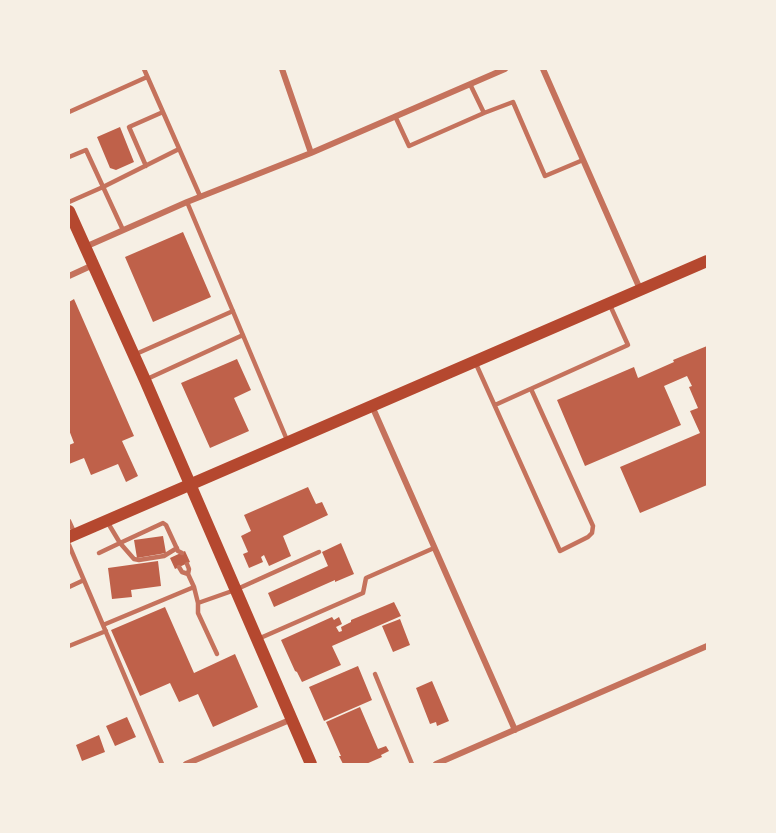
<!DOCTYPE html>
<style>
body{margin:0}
#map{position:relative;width:776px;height:833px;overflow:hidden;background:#f6efe4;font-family:"IBM Plex Serif",serif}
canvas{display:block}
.frame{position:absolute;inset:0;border:70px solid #f6efe4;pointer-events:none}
</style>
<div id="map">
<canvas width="776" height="833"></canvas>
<div class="frame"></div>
</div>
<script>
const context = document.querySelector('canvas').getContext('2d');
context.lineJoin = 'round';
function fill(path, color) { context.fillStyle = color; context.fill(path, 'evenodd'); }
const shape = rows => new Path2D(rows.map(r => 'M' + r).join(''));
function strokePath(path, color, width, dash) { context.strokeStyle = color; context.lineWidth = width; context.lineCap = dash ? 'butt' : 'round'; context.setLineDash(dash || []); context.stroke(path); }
const building = shape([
 [120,127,134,162,116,170,110,168,97,137],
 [183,232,211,297,153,322,125,257],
 [74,299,134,436,122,441,138,476,126,482,118,464,91,475,84,458,69,464,69,445,74,443,69,430,69,302],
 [707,346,707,485,640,513,620,467,700,433,690,411,698,408,689,387,692,386,687,376,664,386,681,425,585,466,557,400,634,367,638,378,674,362,673,360],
 [237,359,251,390,234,398,249,431,210,448,181,383],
 [308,487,316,504,322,502,328,515,283,536,291,556,269,566,264,555,261,557,263,562,249,568,243,554,248,552,241,536,251,531,244,515],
 [163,536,166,553,137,558,134,540],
 [341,543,354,574,335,582,335,580,274,607,268,593,328,566,322,552],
 [185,551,190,562,175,569,170,558],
 [158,561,161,586,131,590,132,597,112,599,108,568],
 [394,602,401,616,332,646,341,665,302,682,297,672,295,671,281,640,332,617,334,620,339,617,342,624,336,627,339,632,342,631,341,627,351,622,351,620],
 [165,607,194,673,235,654,258,707,213,727,198,694,179,702,170,683,140,696,111,630],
 [400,619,410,645,393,652,382,626],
 [358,666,372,700,324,721,309,687],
 [432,681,449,721,437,726,436,722,430,724,416,688],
 [360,707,378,749,386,746,389,751,381,755,382,757,366,764,343,764,339,756,341,756,326,722],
 [127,717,136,737,115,746,106,726],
 [99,735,105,752,82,761,76,745]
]);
const service = shape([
 [144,69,200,196],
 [470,84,484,113],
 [69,112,147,77],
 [395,116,409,146,484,113,513,102,545,176,583,160],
 [69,157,86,150,123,230],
 [146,166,129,127,163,112],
 [69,202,103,187,179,149],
 [187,202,287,440],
 [136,354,233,311],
 [476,364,560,551,588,537,592,533,593,526,531,389],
 [147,379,243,335],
 [495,405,628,345,609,303],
 [69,521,74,532],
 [108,523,120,543,163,523,166,525,178,551,182,553],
 [69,545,162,764],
 [99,553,120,543,134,559,139,560,164,556,177,548],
 [187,564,189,569,188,574,194,587,198,603,235,590,319,552],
 [179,567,182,572,188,574],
 [69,587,84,580],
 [198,603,198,613,217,654],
 [103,625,194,587],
 [258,639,363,593,366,578,434,548],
 [69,646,106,631],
 [375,674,412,764]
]);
const minor = shape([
 [282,69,311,153],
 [543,69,640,289],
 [85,247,187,202,311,153,505,69],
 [69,276,93,265],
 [372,406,515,730],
 [186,764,292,719],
 [436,764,707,646]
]);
const secondary = shape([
 [69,211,145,380,311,764],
 [69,537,707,261]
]);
fill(building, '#bf614a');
strokePath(service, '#c5725c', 4.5);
strokePath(minor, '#c5725c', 6);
strokePath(secondary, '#b5482f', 12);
</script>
